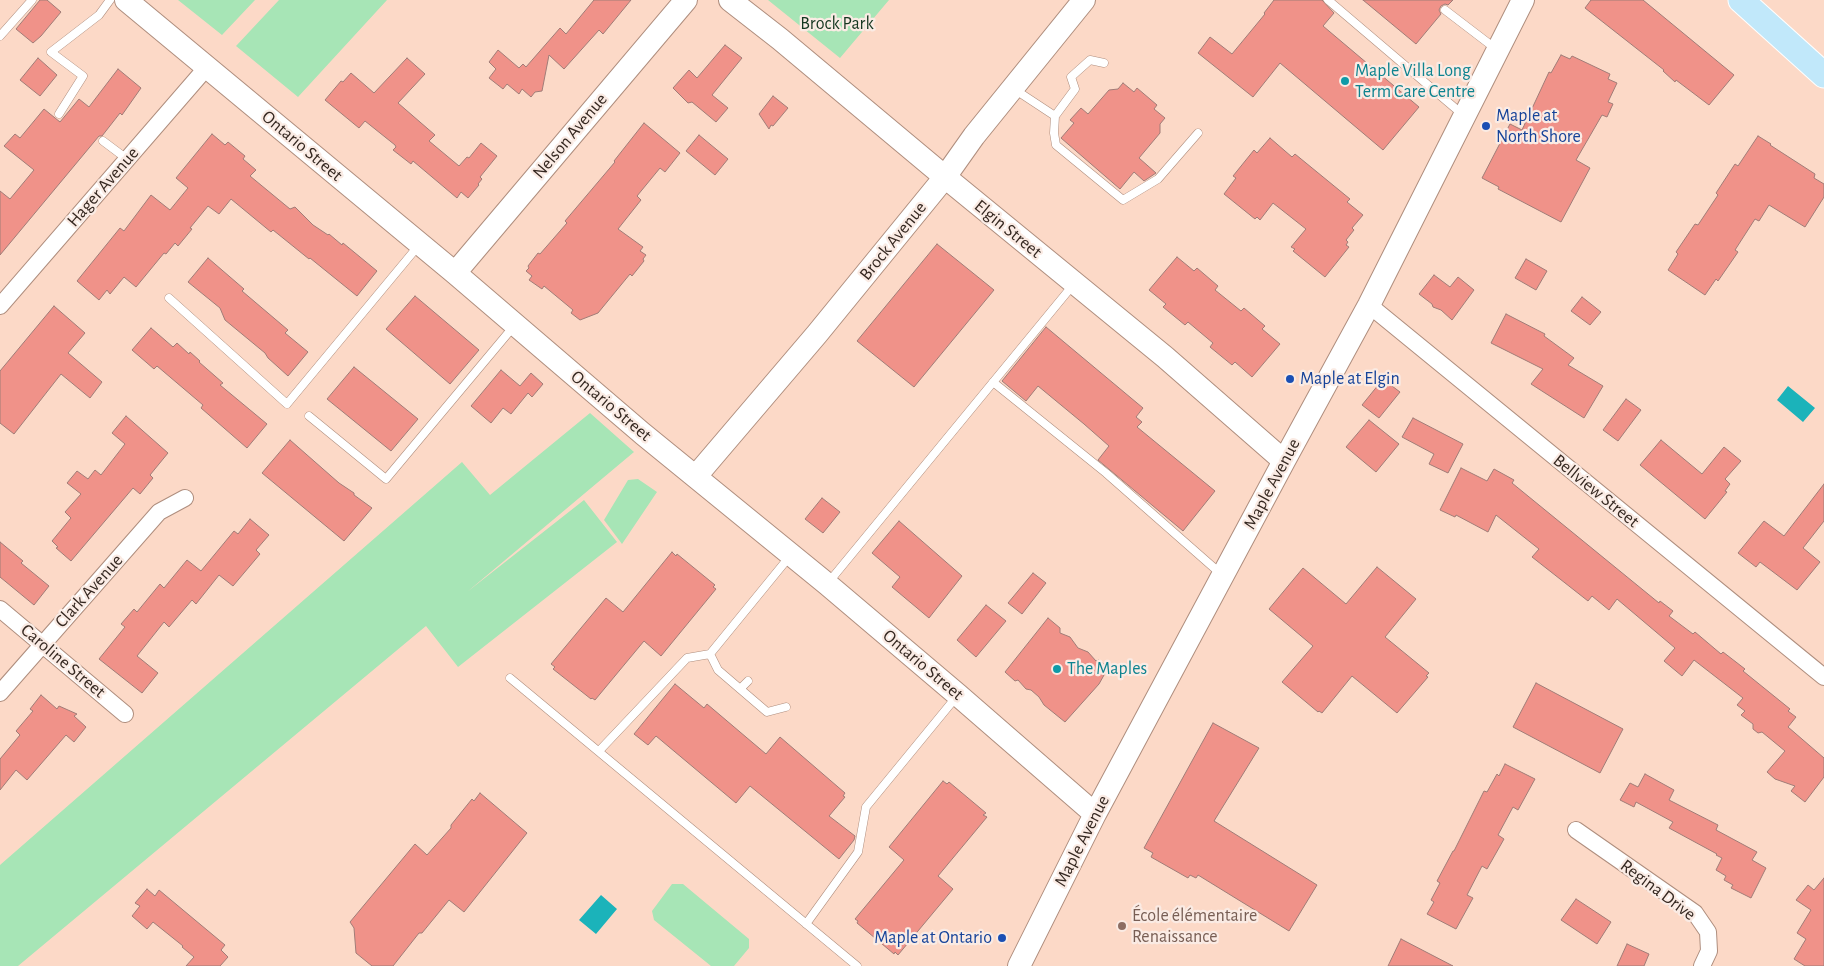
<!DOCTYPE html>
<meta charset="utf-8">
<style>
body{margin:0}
canvas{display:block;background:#fcd9c7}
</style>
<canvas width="1824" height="966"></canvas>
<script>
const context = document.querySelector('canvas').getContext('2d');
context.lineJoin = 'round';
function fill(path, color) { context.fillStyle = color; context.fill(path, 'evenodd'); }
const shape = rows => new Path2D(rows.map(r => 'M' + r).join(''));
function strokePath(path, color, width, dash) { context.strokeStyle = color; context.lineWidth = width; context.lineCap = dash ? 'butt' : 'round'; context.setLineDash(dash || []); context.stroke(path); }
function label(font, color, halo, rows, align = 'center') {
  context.font = font + ' "Alegreya Sans",sans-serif'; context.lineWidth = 4.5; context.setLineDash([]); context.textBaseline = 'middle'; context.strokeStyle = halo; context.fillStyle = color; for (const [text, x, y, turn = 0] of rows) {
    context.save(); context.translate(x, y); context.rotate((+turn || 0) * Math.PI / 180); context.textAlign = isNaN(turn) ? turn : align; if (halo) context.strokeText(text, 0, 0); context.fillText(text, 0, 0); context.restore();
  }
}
const green = shape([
 [178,0,255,0,222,35],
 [279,0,387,0,298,97,236,46],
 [768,0,889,0,840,58],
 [590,413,634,452,467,592,584,500,617,542,458,667,426,626,18,966,0,966,0,865,462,462,490,495],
 [638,479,657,492,622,544,604,520,628,480],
 [672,884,683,884,749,939,749,948,734,966,711,966,654,920,652,911]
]);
const water = shape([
 [1788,386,1815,408,1803,422,1777,400],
 [601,895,617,909,596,934,579,920]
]);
const building = shape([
 [40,0,47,0,61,12,41,36,33,43,16,29,40,0],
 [594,0,631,0,603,34,599,30,564,69,549,55,542,91,535,92,531,97,522,89,519,94,507,84,503,89,489,78,496,69,489,62,498,50,519,68,523,64,526,67,560,28,566,34,594,0],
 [1274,0,1322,0,1334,13,1323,26,1419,107,1383,150,1280,63,1253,97,1198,53,1210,37,1232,54,1265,14,1264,13,1274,0],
 [1363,0,1453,0,1448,5,1445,4,1441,6,1439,10,1441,14,1416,44,1363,0],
 [1591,0,1643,0,1734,75,1709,105,1676,80,1675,82,1663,71,1664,70,1585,8,1591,0],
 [725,45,742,58,712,95,728,108,716,122,692,102,688,103,673,88,689,70,697,78,725,45],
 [1561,55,1570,59,1572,56,1610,74,1608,79,1617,83,1608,102,1613,104,1607,117,1602,115,1576,160,1590,168,1561,222,1498,189,1499,187,1482,178,1510,124,1522,130,1549,72,1551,73,1561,55],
 [38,58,57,75,40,96,20,80,38,58],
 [407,58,425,74,398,103,435,135,429,141,459,166,467,157,469,158,481,143,497,156,480,177,482,179,478,184,479,185,468,198,461,192,457,198,413,161,411,164,393,150,396,147,395,145,365,121,359,128,325,100,341,81,343,82,351,73,374,93,407,58],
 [118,69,141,88,122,115,120,113,102,136,99,136,0,255,0,191,10,199,34,170,4,146,15,134,20,138,44,109,60,122,79,99,89,107,118,69],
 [1123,83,1134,92,1137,88,1157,105,1154,109,1165,118,1160,124,1160,133,1139,158,1156,173,1144,181,1134,172,1120,189,1061,138,1074,123,1070,120,1081,108,1088,114,1109,90,1118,89,1123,83],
 [773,96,788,108,773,126,771,125,769,129,759,114,773,96],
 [644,123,680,153,665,172,660,168,637,196,641,200,618,229,643,247,640,251,646,255,643,259,644,261,632,276,630,274,598,313,580,320,571,313,573,310,544,286,542,289,529,280,532,276,526,271,529,268,528,266,538,253,540,254,567,223,565,221,615,162,614,161,644,123],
 [212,134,225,145,228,142,245,156,243,159,256,170,250,176,290,209,295,207,313,225,328,235,329,234,342,245,343,243,377,271,357,296,310,258,309,259,273,230,271,232,231,199,219,214,208,206,190,228,192,229,178,246,175,243,166,254,164,253,136,287,124,277,110,294,107,290,99,300,77,281,120,228,124,231,151,195,170,210,188,188,176,178,212,134],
 [699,135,728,159,715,175,686,151,699,135],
 [1758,136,1771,144,1770,145,1815,174,1814,178,1824,184,1824,197,1805,227,1769,205,1759,221,1755,219,1735,250,1738,252,1718,281,1716,279,1705,295,1668,270,1678,254,1676,252,1695,224,1698,225,1718,195,1716,193,1735,164,1738,166,1758,136],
 [1270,138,1292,157,1295,154,1350,199,1347,202,1363,215,1352,228,1354,230,1346,240,1348,242,1346,245,1349,247,1325,277,1293,251,1295,249,1291,247,1306,229,1273,203,1260,220,1257,217,1255,219,1224,194,1236,178,1233,176,1254,150,1257,153,1270,138],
 [937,244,994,290,914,387,857,341,937,244],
 [1177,257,1194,271,1197,268,1218,286,1215,290,1241,311,1244,308,1265,326,1262,329,1280,344,1252,377,1235,362,1232,365,1210,347,1213,343,1188,322,1185,325,1163,307,1166,304,1149,290,1177,257],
 [208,258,244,289,242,291,288,330,285,333,308,352,288,376,268,358,265,353,225,320,220,308,188,282,208,258],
 [1526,259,1547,271,1536,290,1515,278,1526,259],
 [1434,275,1450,287,1458,277,1474,290,1452,320,1441,310,1433,307,1432,304,1419,294,1434,275],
 [415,296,479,350,450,384,386,329,415,296],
 [1582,297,1601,312,1590,325,1571,311,1582,297],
 [54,306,85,333,68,353,102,382,90,398,61,374,14,434,0,423,0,371,54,306],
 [1506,314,1545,334,1544,336,1574,358,1568,365,1603,386,1584,418,1531,384,1543,369,1491,343,1506,314],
 [1046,327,1143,408,1136,417,1142,422,1137,427,1215,491,1183,531,1098,460,1109,446,1084,424,1038,386,1026,401,1002,381,1046,327],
 [151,328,173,347,177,343,189,354,190,352,200,361,199,362,223,383,220,385,267,424,247,448,201,408,203,405,157,366,154,369,132,350,151,328],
 [354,367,418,419,391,451,327,399,354,367],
 [501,370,520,386,531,373,543,384,532,397,528,393,511,414,503,408,491,423,471,406,501,370],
 [1388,383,1400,392,1379,418,1362,405,1379,384,1384,388,1388,383],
 [1626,399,1641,410,1618,441,1603,430,1626,399],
 [126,416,168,453,150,475,153,478,140,494,133,488,71,561,56,548,58,547,52,541,71,518,65,512,81,494,67,483,77,471,88,479,95,470,101,475,125,444,112,433,126,416],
 [1413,418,1463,444,1448,473,1429,464,1434,454,1402,437,1413,418],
 [1369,420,1399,444,1376,472,1346,447,1369,420],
 [290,440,339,483,354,493,354,495,372,508,344,541,262,473,290,440],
 [1661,440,1702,474,1724,447,1741,461,1725,479,1730,484,1725,491,1727,492,1705,519,1640,465,1661,440],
 [1461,468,1487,481,1494,469,1514,480,1512,483,1659,603,1660,601,1673,611,1669,616,1693,634,1695,632,1721,654,1723,652,1745,669,1743,671,1790,709,1788,711,1796,717,1788,727,1824,758,1824,777,1805,802,1791,791,1795,786,1775,779,1767,772,1785,751,1762,732,1758,733,1753,729,1753,724,1741,715,1745,711,1737,705,1743,698,1694,660,1682,676,1664,661,1675,648,1617,599,1609,610,1592,596,1588,601,1532,557,1539,549,1496,515,1488,532,1456,515,1455,517,1440,510,1461,468],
 [1824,484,1824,521,1803,548,1820,562,1797,590,1760,562,1756,567,1738,553,1764,521,1784,536,1824,484],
 [822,498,840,512,823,533,805,519,822,498],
 [250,519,269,535,256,550,260,554,233,586,219,575,196,604,192,600,169,627,164,622,137,656,158,673,142,693,99,659,125,627,121,624,134,609,137,612,160,584,164,588,187,560,201,571,234,531,238,534,250,519],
 [899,521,962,576,929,618,892,587,900,577,872,553,899,521],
 [0,542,23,561,21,563,49,586,34,605,0,577,0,542],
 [672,552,676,556,677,554,715,585,713,587,716,589,661,656,644,641,595,700,592,698,591,699,553,669,555,667,551,664,606,598,623,612,672,552],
 [1377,567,1416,599,1385,637,1429,673,1426,676,1428,677,1397,713,1352,676,1322,713,1319,711,1318,712,1282,682,1313,646,1269,609,1303,568,1346,604,1377,567],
 [1033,573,1046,583,1022,614,1008,603,1033,573],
 [986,605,1006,621,976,657,957,640,986,605],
 [1048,618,1060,628,1060,633,1070,637,1078,648,1088,652,1096,661,1099,660,1108,668,1099,684,1065,722,1044,705,1039,697,1031,690,1026,689,1018,680,1015,681,1005,672,1048,618],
 [1536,683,1623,729,1600,773,1513,727,1536,683],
 [675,684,704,708,707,704,766,754,780,737,845,793,843,796,845,797,829,816,855,836,854,840,839,859,750,786,736,803,656,736,648,745,634,734,675,684],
 [41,695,57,709,59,706,77,714,74,716,86,727,74,742,66,735,27,780,16,770,0,790,0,759,20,735,16,731,33,711,30,709,41,695],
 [1213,723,1259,748,1214,821,1317,885,1289,931,1198,875,1196,878,1190,875,1188,878,1151,857,1153,853,1144,848,1213,723],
 [1505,764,1535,779,1518,810,1513,807,1498,835,1504,839,1487,869,1482,866,1467,895,1473,898,1456,929,1427,914,1434,902,1431,900,1440,883,1437,881,1453,851,1454,851,1484,791,1487,792,1497,774,1499,776,1505,764],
 [1645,774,1674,790,1669,800,1718,825,1716,830,1757,852,1752,860,1766,868,1751,898,1731,888,1733,885,1724,880,1726,876,1716,870,1722,858,1716,855,1717,854,1669,828,1673,822,1636,802,1634,807,1620,800,1630,783,1638,787,1645,774],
 [943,781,947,784,949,782,986,813,983,815,987,817,938,876,953,889,898,955,895,952,894,954,857,923,858,921,855,919,904,860,889,847,943,781],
 [480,793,527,833,464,912,449,900,422,933,419,933,393,966,372,966,356,953,354,928,350,922,415,844,427,855,451,828,451,825,472,799,474,801,480,793],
 [1824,878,1824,966,1805,966,1794,959,1806,939,1797,933,1811,910,1796,900,1808,885,1814,890,1824,878],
 [147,889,155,896,159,890,225,945,221,950,228,957,220,966,186,966,194,957,182,947,183,946,153,922,147,929,132,916,140,906,135,903,147,889],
 [1576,899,1611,922,1597,944,1561,920,1576,899],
 [1401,939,1453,966,1388,966,1401,939],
 [1627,944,1649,954,1644,966,1617,966,1627,944]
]);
const lane = shape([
 [1328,0,1462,114],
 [1445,10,1496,49],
 [0,36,32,0],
 [1014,89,1055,116,1075,89,1071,77,1090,60,1104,63],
 [59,114,83,76,51,52,99,15,110,0],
 [1055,116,1054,133,1056,145,1123,200,1158,179,1198,133],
 [103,141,127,159],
 [169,298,287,404,419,245],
 [993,382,1106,473,1221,574],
 [309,416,386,479,514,326],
 [828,583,1073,285],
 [710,654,718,670,767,712,786,707],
 [510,678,857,966],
 [740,689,748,681],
 [599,751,687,658,710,654,790,556],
 [806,924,858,852,866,807,957,696]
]);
const street = shape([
 [1369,305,1824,677],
 [0,306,207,67],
 [0,609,125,714],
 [0,693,159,512,185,498],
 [1576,830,1695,913,1708,932,1709,951,1702,966]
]);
const secondary = shape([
 [126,0,455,273,643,434,827,584,958,695,1095,814],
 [730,0,780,39,945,177,1165,357,1284,461],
 [455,273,686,0],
 [696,476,817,334,945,177,974,136,1084,0],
 [1019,966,1095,814,1284,461,1369,305,1523,0]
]);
const primary = shape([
 [1741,0,1824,75]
]);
const markers = [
 [1345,81,5,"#0f9aa8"],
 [1486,126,5,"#1a4fb4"],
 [1290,379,5,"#1a4fb4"],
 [1057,669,5,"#0f9aa8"],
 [1122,926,5,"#8d6e63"],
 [1002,938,5,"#1a4fb4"]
];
const parkNames = [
 ["Brock Park",837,24]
];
const cultureNames = [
 ["Maple Villa Long",1355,71],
 ["Term Care Centre",1355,92],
 ["The Maples",1067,669]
];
const transitNames = [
 ["Maple at",1496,116],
 ["North Shore",1496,137],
 ["Maple at Elgin",1300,379],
 ["Maple at Ontario",992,938,"right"]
];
const streetNames = [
 ["Nelson Avenue",570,136,-50],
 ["Ontario Street",302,146,40],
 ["Hager Avenue",103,187,-49],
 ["Elgin Street",1008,229,39],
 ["Brock Avenue",893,241,-51],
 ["Ontario Street",611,406,40],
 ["Maple Avenue",1272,484,-62],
 ["Bellview Street",1596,491,39],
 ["Clark Avenue",89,591,-48],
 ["Caroline Street",63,661,40],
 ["Ontario Street",923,665,40],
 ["Maple Avenue",1082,841,-63],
 ["Regina Drive",1658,890,37]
];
const educationNames = [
 ["École élémentaire",1132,916],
 ["Renaissance",1132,937]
];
fill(green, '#a7e5b6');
fill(water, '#1bb3ba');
fill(building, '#f09289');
strokePath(building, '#a07c77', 1);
strokePath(lane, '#af8e7e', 9);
strokePath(street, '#af8e7e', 18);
strokePath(secondary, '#af8e7e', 24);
strokePath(primary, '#fff', 27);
strokePath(lane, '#fff', 8);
strokePath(street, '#fff', 16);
strokePath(secondary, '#fff', 22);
strokePath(primary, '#c1e8fa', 25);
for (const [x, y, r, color] of markers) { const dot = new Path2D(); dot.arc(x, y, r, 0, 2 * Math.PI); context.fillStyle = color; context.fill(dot); strokePath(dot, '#faebe4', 2); }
label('18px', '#153720', '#faebe4', parkNames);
label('18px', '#0d838f', '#faebe4', cultureNames, 'left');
label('18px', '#164399', '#faebe4', transitNames, 'left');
label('18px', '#352821', '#faebe4', streetNames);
label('18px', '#785e54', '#faebe4', educationNames, 'left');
</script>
